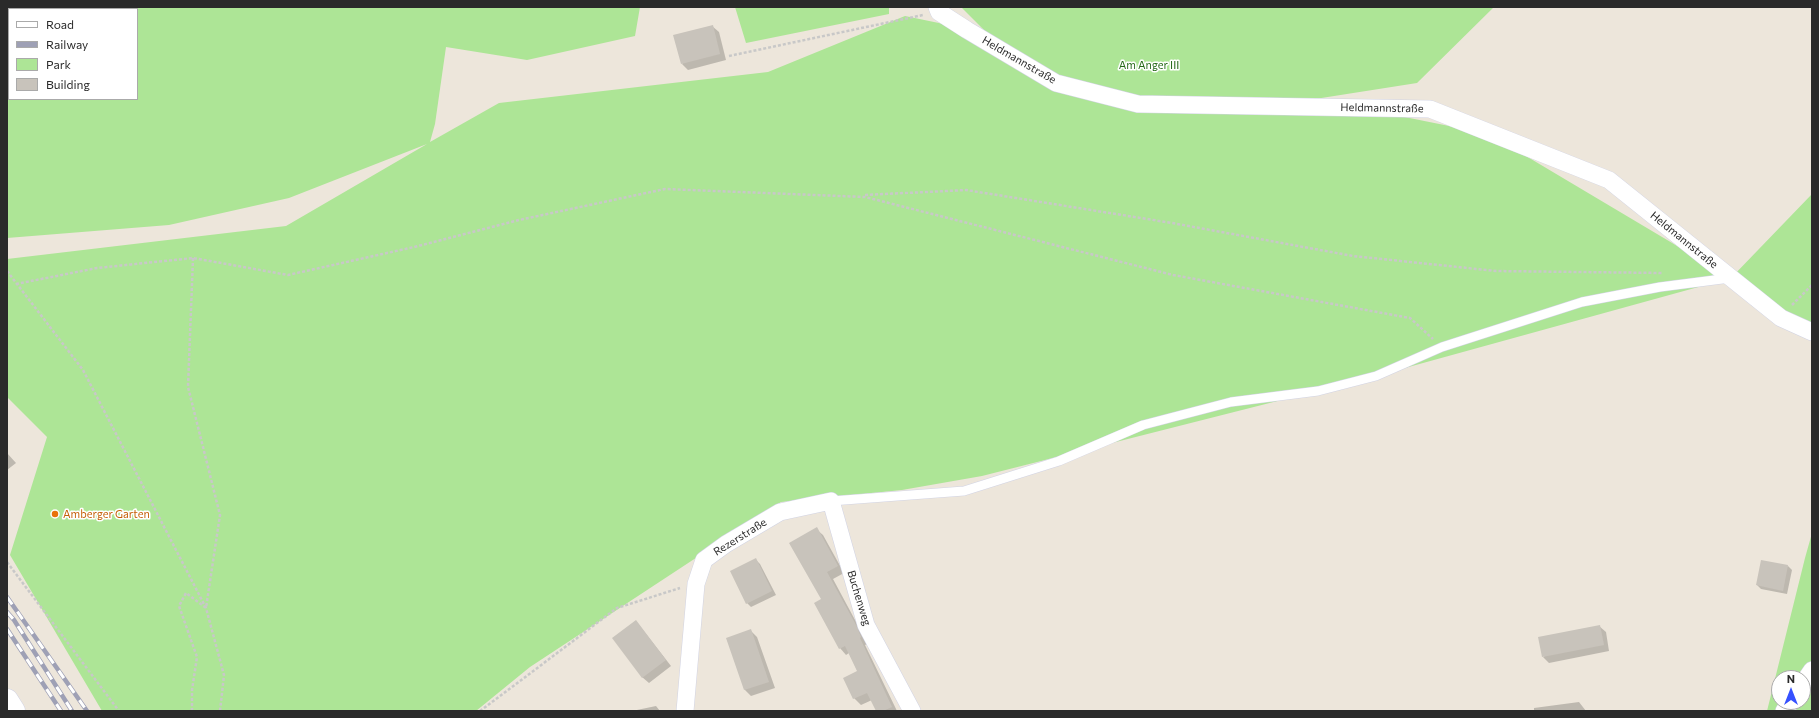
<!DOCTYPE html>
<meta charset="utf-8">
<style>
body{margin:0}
#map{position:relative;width:1819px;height:718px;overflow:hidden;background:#ede6db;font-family:Commissioner,sans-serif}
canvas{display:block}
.frame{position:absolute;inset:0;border:8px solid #2a2a2a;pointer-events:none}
.legend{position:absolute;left:8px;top:8px;width:130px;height:92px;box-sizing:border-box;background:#fff;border:1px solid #aaa;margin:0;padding:5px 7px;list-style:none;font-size:12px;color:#2a2a2a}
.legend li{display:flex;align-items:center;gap:8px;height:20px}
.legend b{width:20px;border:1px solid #aaa}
.north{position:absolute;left:1771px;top:670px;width:40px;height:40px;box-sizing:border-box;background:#fff;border:1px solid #aaa;border-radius:50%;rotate:0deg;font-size:11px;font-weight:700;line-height:16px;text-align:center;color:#2a2a2a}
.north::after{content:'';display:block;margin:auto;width:14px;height:18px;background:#3651ff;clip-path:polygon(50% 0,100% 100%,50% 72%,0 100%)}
</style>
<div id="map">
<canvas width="1819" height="718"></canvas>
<div class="frame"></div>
<ul class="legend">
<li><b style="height:5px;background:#fff"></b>Road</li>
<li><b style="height:5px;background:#9ea0b5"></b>Railway</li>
<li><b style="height:11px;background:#ade596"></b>Park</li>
<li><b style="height:11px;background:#c8c3bb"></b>Building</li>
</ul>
<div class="north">N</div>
</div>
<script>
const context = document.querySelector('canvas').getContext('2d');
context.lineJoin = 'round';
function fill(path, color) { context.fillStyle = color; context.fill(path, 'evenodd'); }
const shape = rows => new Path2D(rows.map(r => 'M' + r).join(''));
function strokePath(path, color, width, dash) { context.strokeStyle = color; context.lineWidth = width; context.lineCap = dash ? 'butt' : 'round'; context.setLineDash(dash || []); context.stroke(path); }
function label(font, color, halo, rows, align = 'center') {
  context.font = font + ' Commissioner,sans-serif'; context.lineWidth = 3; context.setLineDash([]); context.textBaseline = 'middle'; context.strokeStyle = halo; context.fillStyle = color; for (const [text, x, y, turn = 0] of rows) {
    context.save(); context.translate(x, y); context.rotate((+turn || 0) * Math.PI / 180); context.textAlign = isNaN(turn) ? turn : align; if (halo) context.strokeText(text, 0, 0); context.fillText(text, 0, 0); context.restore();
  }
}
const green = shape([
 [7,7,640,7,635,36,527,60,446,47,435,124,430,142,499,103,768,72,905,16,987,33,961,7,1494,7,1417,83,1315,99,1489,134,1731,278,1812,194,1812,338,1731,278,1376,376,982,476,902,490,781,502,530,667,476,711,102,711,10,555,47,437,7,397,7,259,286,226,427,144,289,198,169,225,7,238],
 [9,9,137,9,137,99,9,99],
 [735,7,889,7,889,14,746,43],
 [1812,533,1812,711,1767,711,1805,558],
 [1779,678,1803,678,1803,702,1779,702]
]);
const shadow = shape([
 [712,26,719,32,726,60,688,70,682,64],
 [7,453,16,463,7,470],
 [816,529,823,535,844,573,833,579,862,633,867,644,865,645,897,711,877,711,872,700,861,705,854,698,845,678,858,672,849,653,846,655,840,648,822,600],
 [756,560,760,564,776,595,751,607,747,603],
 [1788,566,1792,570,1787,594,1761,589,1757,585],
 [636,621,671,666,649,683,642,677],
 [1599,626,1606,632,1609,651,1549,663,1543,657],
 [750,630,757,637,775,688,751,696,745,690,727,639],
 [1579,702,1586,711,1534,711,1534,708],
 [656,706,660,711,632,711]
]);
const building = shape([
 [713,25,720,54,681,64,673,35],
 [817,527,838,566,827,572,856,625,861,637,860,638,892,707,883,711,876,711,867,693,853,699,843,678,857,671,845,646,839,649,814,603,821,599,789,543],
 [756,558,772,591,746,604,730,571],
 [1761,560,1788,565,1783,591,1756,585],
 [636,620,666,660,642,678,612,638],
 [1600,625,1604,645,1542,657,1538,637],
 [751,629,769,682,744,690,726,638]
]);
const path = shape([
 [729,56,923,15],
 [865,195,966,190,1172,223,1353,256,1496,271,1663,273],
 [193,258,188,387,220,515,206,608],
 [7,271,83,370,206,608,224,675,220,711],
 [16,284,97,268,193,258,288,275,414,247,519,220,665,189,865,197,1173,275,1410,318,1433,339],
 [1792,305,1812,285],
 [7,562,119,711],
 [192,711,192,690,197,657,179,606,186,593,206,608],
 [480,711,617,608,680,588]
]);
const lane = shape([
 [831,501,964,491,1059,461,1143,425,1231,402,1318,391,1376,376,1442,347,1582,302,1660,287,1730,278]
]);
const street = shape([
 [937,7,939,12,967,30,1056,83,1138,104,1430,109,1609,180,1781,318,1812,332],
 [1803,683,1812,670],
 [685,711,696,584,704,560,726,544,780,512,831,501,866,625,912,711],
 [1784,711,1791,702]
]);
const secondary = shape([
 [7,700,14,711]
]);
const rail = shape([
 [7,597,87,711],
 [7,612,14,620,72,711],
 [7,629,61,711]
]);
const markers = [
 [55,514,4,"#e8710a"]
];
const streetNames = [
 ["Heldmannstraße",1019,60,30],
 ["Heldmannstraße",1382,108,1],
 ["Heldmannstraße",1684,240,39],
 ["Rezerstraße",740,537,-32],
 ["Buchenweg",859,598,73]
];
const parkNames = [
 ["Am Anger III",1149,65]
];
const foodNames = [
 ["Amberger Garten",63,514]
];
fill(green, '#ade596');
fill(shadow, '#0003');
fill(building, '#c8c3bb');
strokePath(lane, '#d1d3e3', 10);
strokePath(street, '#d1d3e3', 18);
strokePath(secondary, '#d1d3e3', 23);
strokePath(path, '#c8c8c8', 2.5, [3, 2]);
strokePath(lane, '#fff', 9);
strokePath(street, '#fff', 17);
strokePath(secondary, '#fff', 22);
strokePath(rail, '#9ea0b5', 4.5);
strokePath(rail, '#fff', 3, [9]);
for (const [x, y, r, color] of markers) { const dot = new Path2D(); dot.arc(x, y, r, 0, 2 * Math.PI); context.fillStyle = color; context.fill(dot); strokePath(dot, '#fff', 1.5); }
label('11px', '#2a2a2a', '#fff', streetNames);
label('11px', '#256918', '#fff', parkNames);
label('11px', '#c56008', '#fff', foodNames, 'left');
</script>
